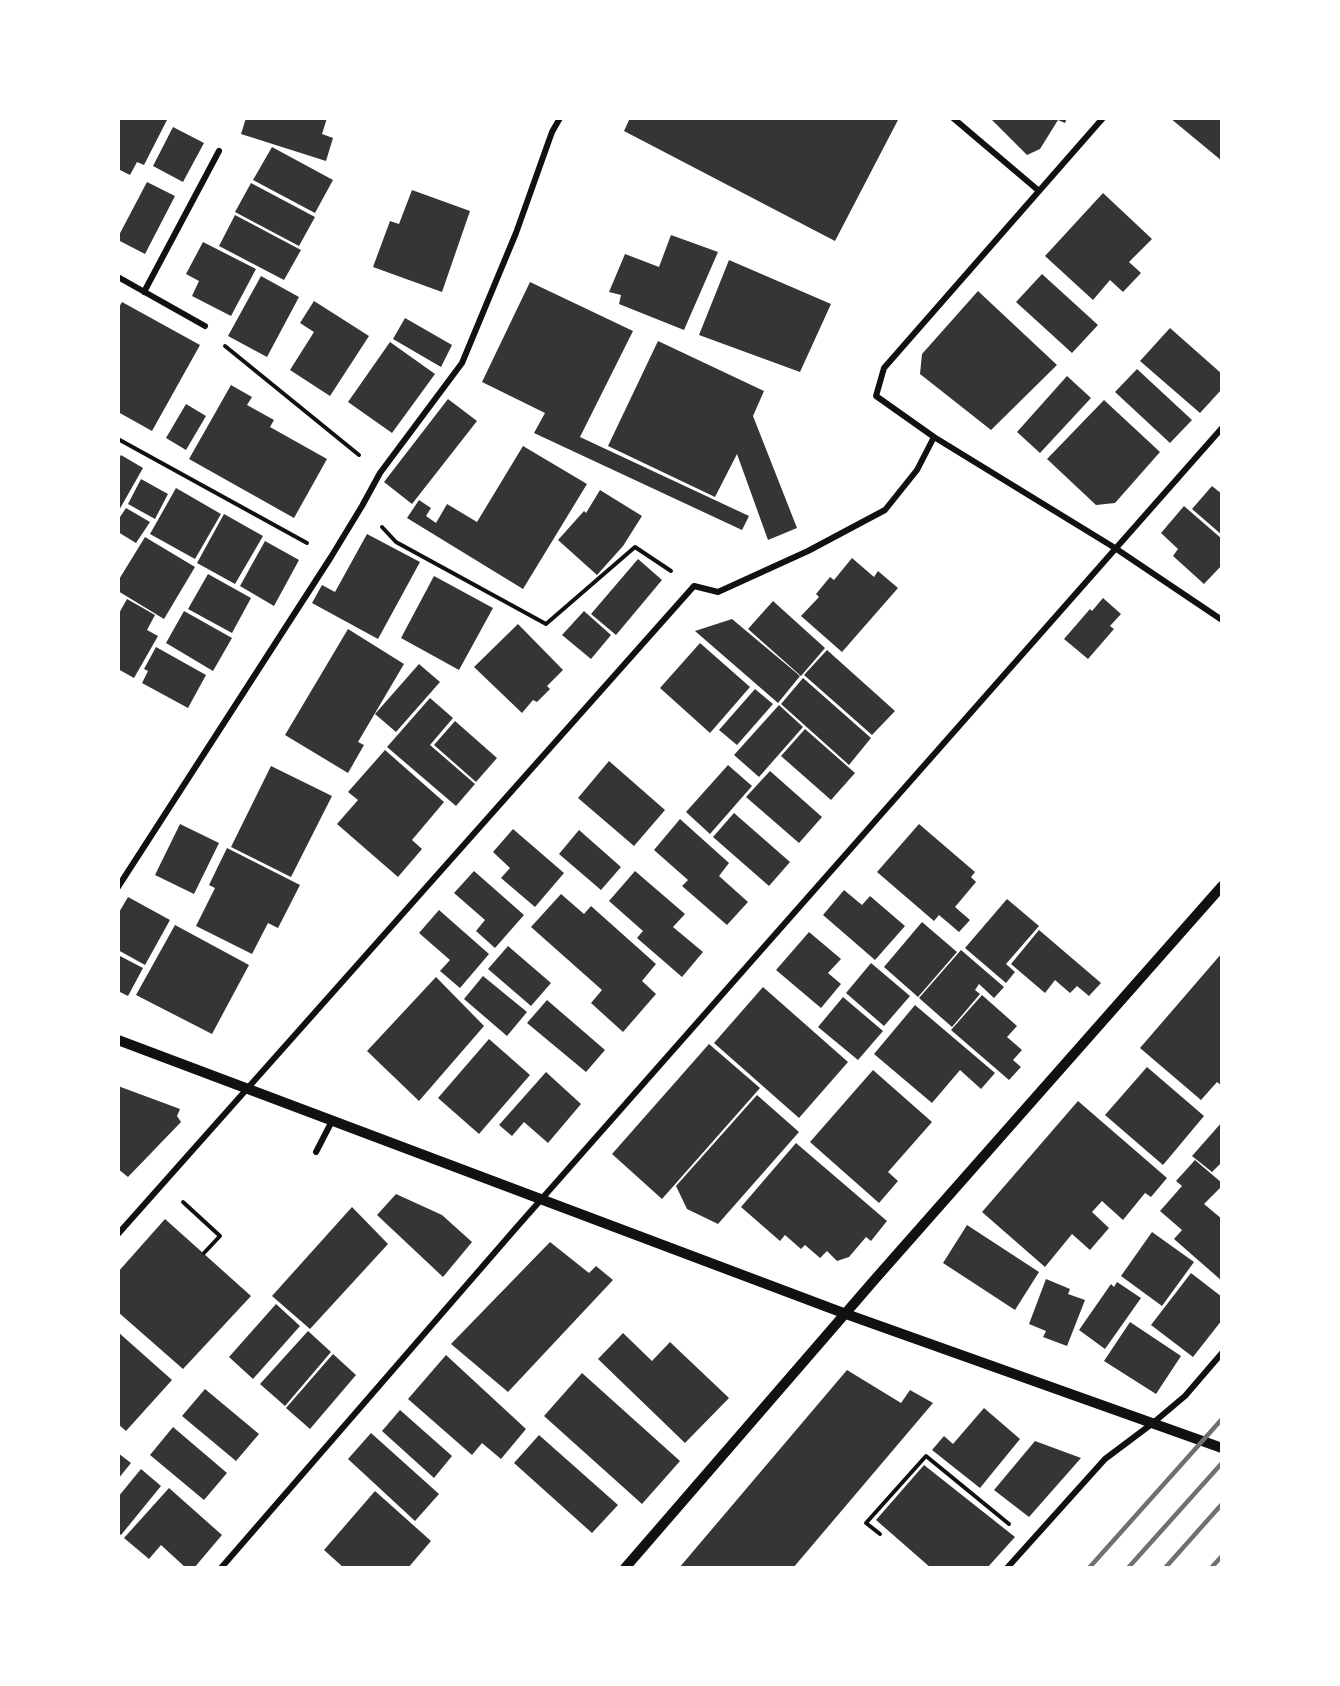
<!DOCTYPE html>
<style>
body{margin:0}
#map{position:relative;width:1340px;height:1686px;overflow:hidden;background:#fff;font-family:"Public Sans",sans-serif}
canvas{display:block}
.frame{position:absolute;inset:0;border:120px solid #fff;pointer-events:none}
</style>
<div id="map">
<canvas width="1340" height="1686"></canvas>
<div class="frame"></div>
</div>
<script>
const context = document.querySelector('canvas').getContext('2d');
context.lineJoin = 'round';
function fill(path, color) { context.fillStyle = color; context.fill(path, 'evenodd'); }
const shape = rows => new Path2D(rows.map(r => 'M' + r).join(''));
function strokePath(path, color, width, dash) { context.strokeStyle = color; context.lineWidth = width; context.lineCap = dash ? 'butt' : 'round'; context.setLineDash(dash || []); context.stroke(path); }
const building = shape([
 [118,118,168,118,144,165,137,162,130,175,118,169],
 [246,118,327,118,322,134,333,138,326,161,241,134],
 [630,118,899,118,835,241,624,131],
 [990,118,1067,118,1065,123,1058,120,1040,149,1027,155],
 [1170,118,1222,118,1222,161],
 [173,127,204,143,183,182,153,166],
 [272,147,333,180,315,213,253,180],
 [147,182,175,196,145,254,118,240,118,237],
 [251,183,315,217,299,246,235,212],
 [412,190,470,211,442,292,373,267,390,221,399,224],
 [1103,193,1152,239,1129,262,1141,273,1123,292,1110,280,1093,300,1045,256],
 [235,215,301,250,284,280,219,246],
 [671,235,718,252,684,330,619,304,621,295,609,292,625,254,659,267],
 [203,242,256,269,231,316,192,296,199,281,186,274],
 [729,260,831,304,800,372,699,335],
 [1042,274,1098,325,1072,353,1016,302],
 [261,276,299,297,267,357,228,336],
 [530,282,633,331,580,437,749,516,742,530,534,433,545,413,482,382],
 [978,291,1057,365,991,430,920,374,922,354],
 [314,301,369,336,330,396,290,370,314,332,300,323],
 [122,302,200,345,152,431,118,412,118,309],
 [405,318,452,345,441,367,393,339],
 [1170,328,1222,374,1222,389,1200,413,1140,361],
 [658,341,764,391,753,416,797,528,768,540,737,454,715,497,608,446],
 [390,342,435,374,392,433,348,402],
 [1137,369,1192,420,1170,443,1115,392],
 [1067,376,1091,398,1040,453,1017,432],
 [231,385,252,397,247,405,274,420,270,427,327,459,294,518,189,459],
 [448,399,477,421,412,504,384,482],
 [1104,400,1160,452,1115,503,1096,505,1047,459],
 [186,404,206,416,186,450,166,438],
 [523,446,587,484,523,589,407,518,419,500,431,508,426,516,436,523,447,504,477,522],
 [121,455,143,468,118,512,118,460],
 [141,479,168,494,155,519,128,504],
 [1212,486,1222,494,1222,535,1192,509],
 [176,488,221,514,195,559,150,534],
 [600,490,642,516,623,546,597,575,558,540,584,511,586,513],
 [1184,506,1222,539,1222,565,1204,584,1173,556,1178,549,1161,533],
 [126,508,150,522,136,543,118,532,118,520],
 [224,514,263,536,235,584,197,563],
 [367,534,420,562,378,639,312,603,322,585,335,592],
 [145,537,195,567,164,619,118,591,118,581],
 [265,541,299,560,274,606,240,586],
 [852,558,874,577,878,571,898,588,842,652,801,616,819,597,816,594,830,577,834,580],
 [638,559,662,580,616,635,591,614],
 [208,574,251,598,232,633,188,609],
 [434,576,493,608,459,670,401,638],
 [1103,598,1121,614,1110,626,1114,629,1088,659,1064,639,1090,609,1092,611],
 [127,599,155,615,147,630,158,636,134,678,118,669,118,615],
 [773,601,825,648,801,676,748,629],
 [184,611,232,638,213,671,166,643],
 [584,611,611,635,591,659,562,635],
 [732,619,800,676,778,703,695,631],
 [518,624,563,670,547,686,550,689,537,702,533,700,522,713,474,667],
 [348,629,404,664,358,742,364,745,348,773,285,735],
 [700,643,750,687,710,733,660,688],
 [156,647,206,675,188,708,142,683,148,671,144,669],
 [827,650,895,711,872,735,804,675],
 [419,664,440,682,396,732,375,714],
 [803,678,871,738,849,765,781,704],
 [755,689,773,704,737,745,719,730],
 [430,698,453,718,430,745,475,784,456,806,387,747],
 [779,705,803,727,759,777,734,755],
 [455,721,497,758,476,782,434,745],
 [805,729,855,773,831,800,781,756],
 [385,750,444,802,412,840,422,849,398,877,337,824,358,800,348,792],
 [609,761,665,810,634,846,578,798],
 [728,765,752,786,710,834,686,812],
 [271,766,332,796,291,877,231,847],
 [770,771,822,817,799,843,746,797],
 [734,813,790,862,769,886,713,837],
 [680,819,729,863,719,876,748,902,727,925,682,886,688,880,654,850],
 [180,824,219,843,194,894,155,875],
 [919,824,975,872,971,877,976,882,955,907,970,920,959,932,939,915,934,921,877,872],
 [513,829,564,873,535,907,501,878,510,868,493,852],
 [579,830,621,867,601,890,559,854],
 [227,848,300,885,278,928,268,923,252,954,196,926,215,888,209,885],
 [474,871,524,915,495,948,476,931,485,920,454,893],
 [635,871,685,914,673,927,703,952,682,977,637,938,643,931,609,901],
 [844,890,862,905,870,896,905,926,875,960,823,915],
 [561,894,584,914,591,906,656,964,642,981,656,994,623,1032,591,1003,602,990,531,927],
 [128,897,170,920,145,965,118,950,118,914],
 [1007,899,1039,926,1006,964,1015,972,1006,983,965,948],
 [439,910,489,954,460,988,440,971,450,960,419,933],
 [922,922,957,952,918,997,884,967],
 [175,925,249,965,212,1034,136,995],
 [1039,930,1101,983,1089,996,1077,986,1070,993,1055,980,1045,993,1011,964],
 [809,932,841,959,828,973,841,984,821,1008,776,970],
 [508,946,551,983,531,1006,488,969],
 [961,950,1004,987,994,998,979,984,975,990,980,994,952,1027,919,998],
 [1222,953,1222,1086,1217,1082,1201,1100,1140,1048],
 [118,955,143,968,128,996,118,991],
 [871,963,910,996,884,1026,846,993],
 [483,976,527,1012,507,1036,464,999],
 [436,977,484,1026,419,1101,367,1051],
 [763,987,848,1062,799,1118,714,1043],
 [982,995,1017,1026,1007,1037,1022,1050,1013,1060,1021,1067,1009,1080,951,1030],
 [843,997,883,1031,858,1060,818,1027],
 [547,1000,605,1050,586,1072,527,1023],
 [915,1005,995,1073,981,1089,960,1070,932,1103,874,1054],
 [489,1039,530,1075,479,1134,438,1098],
 [709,1044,760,1088,662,1199,612,1154],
 [1147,1067,1204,1116,1163,1165,1105,1115],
 [873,1070,932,1122,888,1172,898,1181,879,1203,810,1142],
 [546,1072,581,1104,548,1143,524,1122,512,1136,499,1125],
 [118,1086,180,1109,177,1116,181,1122,128,1177,118,1169],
 [757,1095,799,1132,718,1224,687,1209,676,1186],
 [1078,1101,1167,1178,1151,1197,1145,1193,1123,1220,1102,1201,1092,1212,1109,1228,1090,1250,1072,1234,1045,1267,982,1212],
 [1222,1122,1222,1162,1212,1172,1192,1156],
 [796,1143,887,1221,871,1241,866,1237,849,1257,837,1261,827,1251,820,1258,805,1245,801,1249,785,1235,780,1241,741,1207],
 [1195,1160,1222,1183,1222,1186,1204,1204,1222,1219,1222,1281,1174,1239,1182,1230,1160,1211,1182,1186,1176,1181],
 [396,1194,442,1215,472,1242,443,1277,377,1215],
 [352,1207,388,1244,310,1329,272,1296],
 [165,1219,251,1296,183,1369,118,1312,118,1272],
 [967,1225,1039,1272,1015,1310,943,1263],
 [1152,1232,1194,1262,1162,1306,1121,1276],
 [550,1242,589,1273,596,1266,613,1280,508,1392,451,1344],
 [1191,1273,1222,1297,1222,1320,1193,1357,1151,1325],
 [1046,1279,1070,1289,1068,1294,1085,1300,1067,1346,1043,1337,1046,1331,1029,1324],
 [1117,1282,1141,1298,1105,1349,1079,1330,1111,1284,1114,1287],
 [276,1304,300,1326,253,1379,229,1357],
 [1130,1322,1181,1356,1156,1394,1104,1361],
 [308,1331,331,1352,285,1406,260,1384],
 [118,1332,172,1380,126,1431,118,1424],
 [623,1333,652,1361,670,1342,729,1398,685,1443,598,1359],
 [333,1354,356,1375,310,1429,286,1408],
 [446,1355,526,1429,501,1459,482,1443,472,1455,408,1399],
 [847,1370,901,1403,910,1390,933,1403,793,1568,679,1568],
 [582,1373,680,1461,642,1504,544,1416],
 [205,1389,259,1434,236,1461,182,1416],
 [984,1408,1020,1439,980,1488,932,1450,944,1436,953,1444],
 [400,1410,452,1456,434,1478,382,1431],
 [173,1427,227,1473,204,1500,150,1455],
 [371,1433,439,1494,415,1521,348,1459],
 [539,1435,618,1505,592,1533,514,1463],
 [1035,1441,1081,1458,1029,1517,994,1490],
 [118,1453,131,1463,118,1479],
 [924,1465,1015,1537,987,1568,931,1568,876,1520],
 [141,1469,161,1486,121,1535,118,1533,118,1497],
 [169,1488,222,1535,194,1568,186,1568,161,1545,149,1559,124,1538],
 [375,1491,431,1541,408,1568,344,1568,324,1550]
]);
const path = shape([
 [225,346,359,455],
 [118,439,307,543],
 [382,527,396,542,546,624,635,547,671,571],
 [183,1202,220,1236,204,1253],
 [880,1534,866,1523,926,1456,1009,1524]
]);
const minor = shape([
 [953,118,1039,191],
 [118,277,205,326],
 [144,292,219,151],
 [934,437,1115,548,1222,620],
 [118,887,331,557,362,506,380,473,462,363,516,233,552,132,560,118],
 [316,1152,332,1121],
 [118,1234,694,586,718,592,808,551,885,510,917,470,934,437,876,396,884,368,1103,118],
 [221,1568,516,1228,1222,428],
 [1007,1568,1105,1459,1153,1423,1185,1396,1222,1353]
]);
const tertiary = shape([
 [118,1040,846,1314,1222,1448],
 [625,1568,876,1278,1222,886]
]);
const rail = shape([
 [1089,1568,1222,1419],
 [1128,1568,1222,1463],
 [1165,1568,1222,1504],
 [1211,1568,1222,1556]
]);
fill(building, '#353535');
strokePath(path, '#111', 4);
strokePath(minor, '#111', 6);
strokePath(tertiary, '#111', 10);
strokePath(rail, '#707070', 4.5);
</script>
